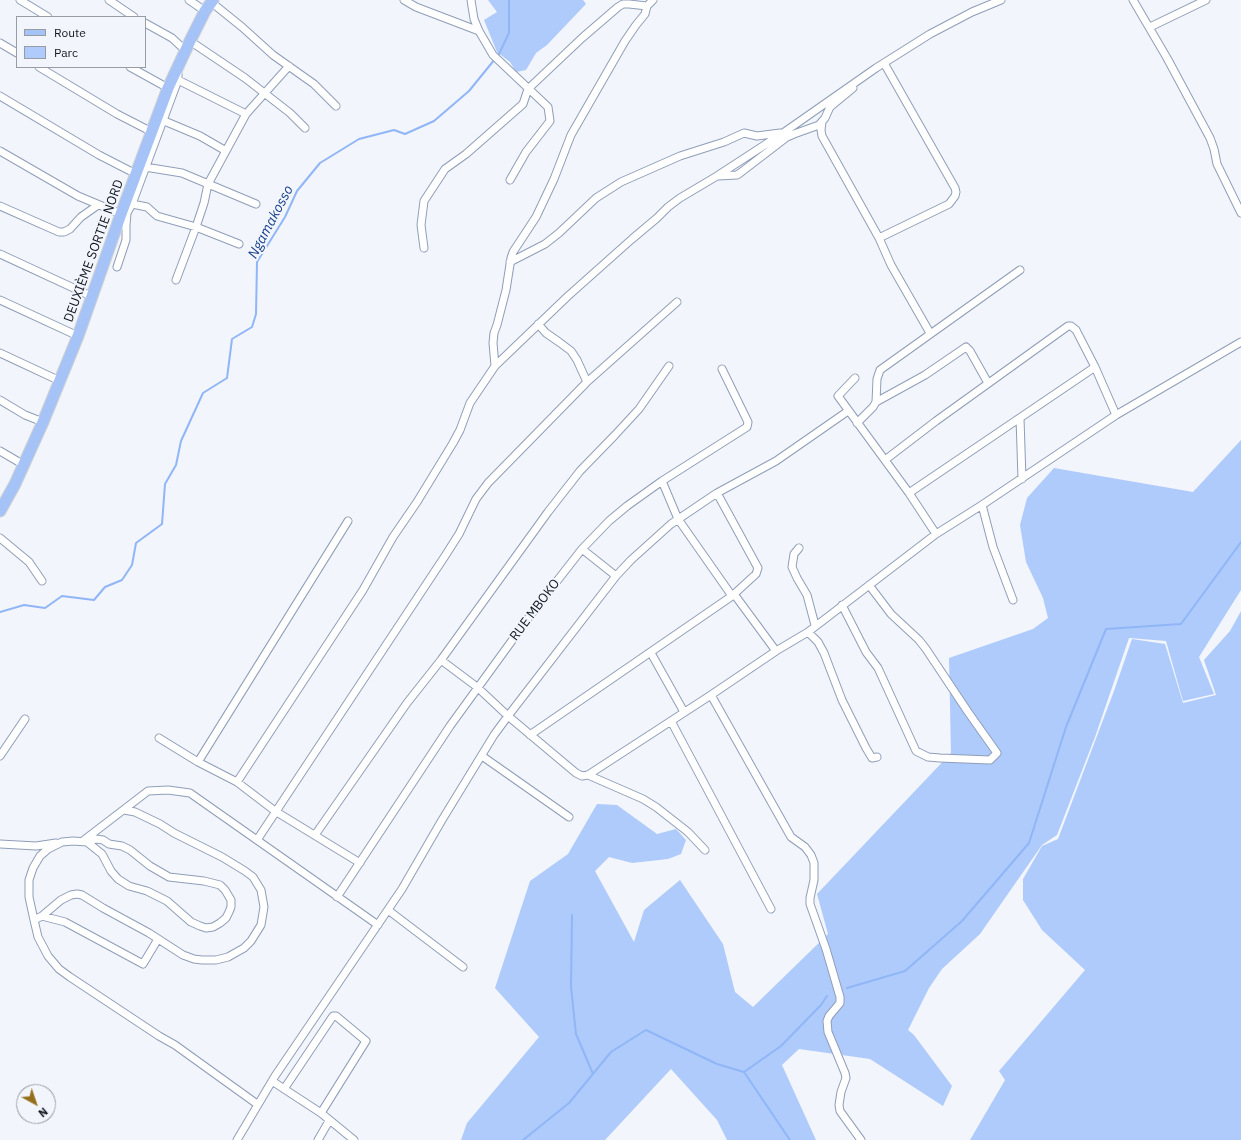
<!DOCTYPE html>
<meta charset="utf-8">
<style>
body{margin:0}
#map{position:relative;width:1241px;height:1140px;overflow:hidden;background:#f2f5fb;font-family:"IBM Plex Sans",sans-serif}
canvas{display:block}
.legend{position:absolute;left:16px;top:16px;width:130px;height:52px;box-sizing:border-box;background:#f2f5fb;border:1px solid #989ca3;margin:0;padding:5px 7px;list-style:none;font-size:12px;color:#111720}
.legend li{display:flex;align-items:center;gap:8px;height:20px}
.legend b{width:20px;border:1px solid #989ca3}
.north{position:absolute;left:16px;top:1084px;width:40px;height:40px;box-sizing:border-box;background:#f2f5fb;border:1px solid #989ca3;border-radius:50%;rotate:140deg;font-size:11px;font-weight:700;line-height:16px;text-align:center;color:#111720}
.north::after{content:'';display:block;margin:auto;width:14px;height:18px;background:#966f1a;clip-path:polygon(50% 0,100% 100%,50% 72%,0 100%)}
</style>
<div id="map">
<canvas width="1241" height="1140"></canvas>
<ul class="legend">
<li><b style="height:5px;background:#a6c3f7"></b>Route</li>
<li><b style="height:11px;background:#afcbfb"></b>Parc</li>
</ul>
<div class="north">N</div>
</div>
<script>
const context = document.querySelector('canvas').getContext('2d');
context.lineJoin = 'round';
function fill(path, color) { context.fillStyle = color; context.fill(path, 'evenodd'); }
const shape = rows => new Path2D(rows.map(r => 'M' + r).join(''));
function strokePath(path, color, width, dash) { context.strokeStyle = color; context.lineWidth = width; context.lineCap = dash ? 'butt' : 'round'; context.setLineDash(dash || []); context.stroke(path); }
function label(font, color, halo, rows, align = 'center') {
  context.font = font + ' "IBM Plex Sans",sans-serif'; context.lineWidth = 4; context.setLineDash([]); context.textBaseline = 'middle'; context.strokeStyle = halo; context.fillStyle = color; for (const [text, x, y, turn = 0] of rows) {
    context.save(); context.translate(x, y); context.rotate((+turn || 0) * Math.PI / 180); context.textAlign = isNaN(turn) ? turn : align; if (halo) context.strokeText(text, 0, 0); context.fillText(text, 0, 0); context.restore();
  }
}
const green = shape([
 [488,0,583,0,586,4,547,45,536,53,526,70,516,72,510,62,497,52,484,20,497,12],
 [1241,440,1241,590,1199,657,1214,694,1183,701,1166,641,1129,638,1095,737,1057,835,1042,845,980,934,942,969,929,988,908,1030,914,1035,952,1086,943,1106,870,1059,799,1049,782,1065,816,1140,727,1140,717,1120,671,1069,605,1140,461,1140,467,1123,539,1037,495,988,530,881,568,854,597,804,617,805,657,834,676,829,686,840,681,854,668,859,632,863,609,857,595,871,634,942,644,910,680,880,723,944,735,992,753,1007,828,934,817,894,951,753,949,658,1033,629,1048,618,1043,598,1026,562,1020,525,1027,498,1054,468,1193,492],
 [1241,611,1241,1140,970,1140,1005,1080,999,1071,1085,970,1042,930,1023,900,1023,879,1042,846,1058,839,1114,691,1132,639,1165,644,1183,703,1216,695,1204,660,1230,631]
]);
const stream = shape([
 [498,56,509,33,509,0],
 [0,612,24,605,45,608,62,596,94,600,105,587,122,580,132,565,136,543,162,524,165,484,176,465,181,441,203,393,227,378,232,339,252,327,256,314,257,262,285,217,297,191,320,163,359,139,394,130,405,134,434,121,469,91,495,59],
 [572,915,571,987,576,1034,593,1074],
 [847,988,905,971,962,921,1029,843,1066,727,1106,629,1181,624,1241,542],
 [744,1072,790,1140],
 [523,1140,569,1103,611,1052,646,1030,717,1064,744,1072,781,1046,821,1005,827,996]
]);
const street = shape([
 [20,0,48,17],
 [109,0,134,17],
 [189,0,205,11],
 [404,0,416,7,479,31],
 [471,0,474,19,479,31,493,55,548,107,550,121,526,152,510,180],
 [1133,0,1167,58,1210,138,1214,149,1217,164,1241,213],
 [211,2,242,27,273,55,314,84,336,106],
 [145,23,172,38,186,51],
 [1150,27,1206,0],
 [190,41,245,78,290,113,305,128],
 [0,43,17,53],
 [39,67,117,114,152,132],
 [130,67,168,88],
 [178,74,178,80,132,204,147,207,157,216,196,227,239,244],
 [178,80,246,114],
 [0,96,99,155,136,174],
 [162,120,200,136,226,151],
 [822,122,821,130,822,136,879,238,891,265,930,333],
 [0,151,78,196,121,214],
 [145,167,182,173,256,204],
 [718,176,737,175,740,173,787,137,794,134,819,125,825,118,830,107,853,88],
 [0,206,59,232,64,232,70,229,81,217,98,205],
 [879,238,949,204,955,196,956,192,955,188,884,63],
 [424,248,421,225,424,201,445,169,466,154,523,104,528,89,582,38,618,7,623,4,629,4,647,6],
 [0,254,93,297],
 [510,262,545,244,559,233,596,198,621,182,680,156,724,142,744,133,757,136,780,133],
 [117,267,126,240,126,225,127,213,132,204],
 [176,280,196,227,204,203,208,184,246,114,289,66],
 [0,300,78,336],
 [538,324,546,333,559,342,571,351,577,360,587,382],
 [0,353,60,381],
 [495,366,493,343,494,333,497,325,506,290,511,258,513,252,536,217,554,179,571,135,625,41,636,25,645,14,647,6,653,0],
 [855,378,838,396,909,493,936,534],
 [0,400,25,415,43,422],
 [876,402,925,375,966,347,970,351,988,383],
 [1020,418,1022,479],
 [857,423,873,407,876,402,877,379,880,370,1020,270],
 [0,451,24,465],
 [885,460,936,421,1068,326,1071,326,1076,330,1095,367,1116,415],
 [662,481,678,519,732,596],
 [909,493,1095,367],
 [982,505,993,547,1013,600],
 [0,538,29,562,42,581],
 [799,548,794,554,792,567,797,578,807,595,815,625],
 [582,549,616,576],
 [734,594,776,651],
 [842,605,866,652,878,668,916,751,928,757,940,758,990,760,997,753,968,712,926,649,919,640,891,614,869,585],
 [808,632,818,642,824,653,842,700,866,748,872,758,877,757],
 [651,653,684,712],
 [441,660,477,687,508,716,576,773,582,776,588,775,711,695,776,651,808,632,936,534,982,505,1116,415,1241,342],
 [711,695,791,837,805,847,811,855,814,863,814,880,810,898,810,904,826,949,840,997,840,1003,829,1016,827,1021,828,1032,845,1073,846,1078,841,1092,839,1105,840,1111,861,1140],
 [671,721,771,909],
 [530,735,732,596,756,574,758,568,717,493],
 [159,738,198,762,237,782,275,811,360,863],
 [0,756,25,719],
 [482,756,569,817],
 [198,762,348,521],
 [588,775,643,799,656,807,688,832,705,850],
 [237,782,363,590,393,537,417,502,453,443,460,430,470,403,495,366,568,296,632,239,657,218,668,207,680,198,717,176,783,133,876,68,930,34,972,12,1001,0],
 [315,835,407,703,441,660,548,512,580,471,615,435,639,409,669,366],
 [84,840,148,791,168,790,190,793,378,925],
 [257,840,445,556,459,534,476,499,488,483,587,382,677,302],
 [87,842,102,854,111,871,118,879,129,886,147,891,167,901,191,922,200,926,206,928,213,927,220,923,226,918,229,912,231,907,231,900,225,890,220,885,204,881,169,877,150,866,130,850,122,846,109,844,103,840,96,839,87,842,73,841,62,842,48,849,40,856,33,868,29,880,29,897,34,920,38,937,48,956,59,969,70,977,159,1036,175,1045,257,1104],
 [0,844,36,846,56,843],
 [337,897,450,726,532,613,582,549,609,521,627,506,662,481,747,427,748,422,722,369],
 [388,910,463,967],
 [42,916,65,922,143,964,158,939],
 [34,920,42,916,61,900,71,895,77,894,82,895,103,908,149,933,183,955,194,959,202,960,216,960,228,957,244,948,251,941,261,925,264,907,261,890,253,877,245,871,222,857,174,833,160,824,135,812,124,810],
 [272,1081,321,1113,354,1140],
 [284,1089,333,1016,336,1016,366,1041,321,1113],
 [237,1140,275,1076,402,889,442,820,494,735,508,716,616,576,631,560,671,524,717,493,776,461,848,411],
 [318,1140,329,1121]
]);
const primary = shape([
 [0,511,15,484,43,422,78,336,121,214,168,88,190,41,205,11,213,0]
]);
const streetNames = [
 ["DEUXIÈME SORTIE NORD",94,251,-70],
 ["RUE MBOKO",535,610,-53]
];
const waterNames = [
 ["Ngamakosso",271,222,-62]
];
fill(green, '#afcbfb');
strokePath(stream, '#90b6f7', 2);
strokePath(street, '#8f9eb8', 9);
strokePath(primary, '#cfd1d2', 13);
strokePath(street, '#fff', 7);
strokePath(primary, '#a6c3f7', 11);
label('13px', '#111720', '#f2f5fb', streetNames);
label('italic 14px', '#173f8a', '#f2f5fb', waterNames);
</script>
